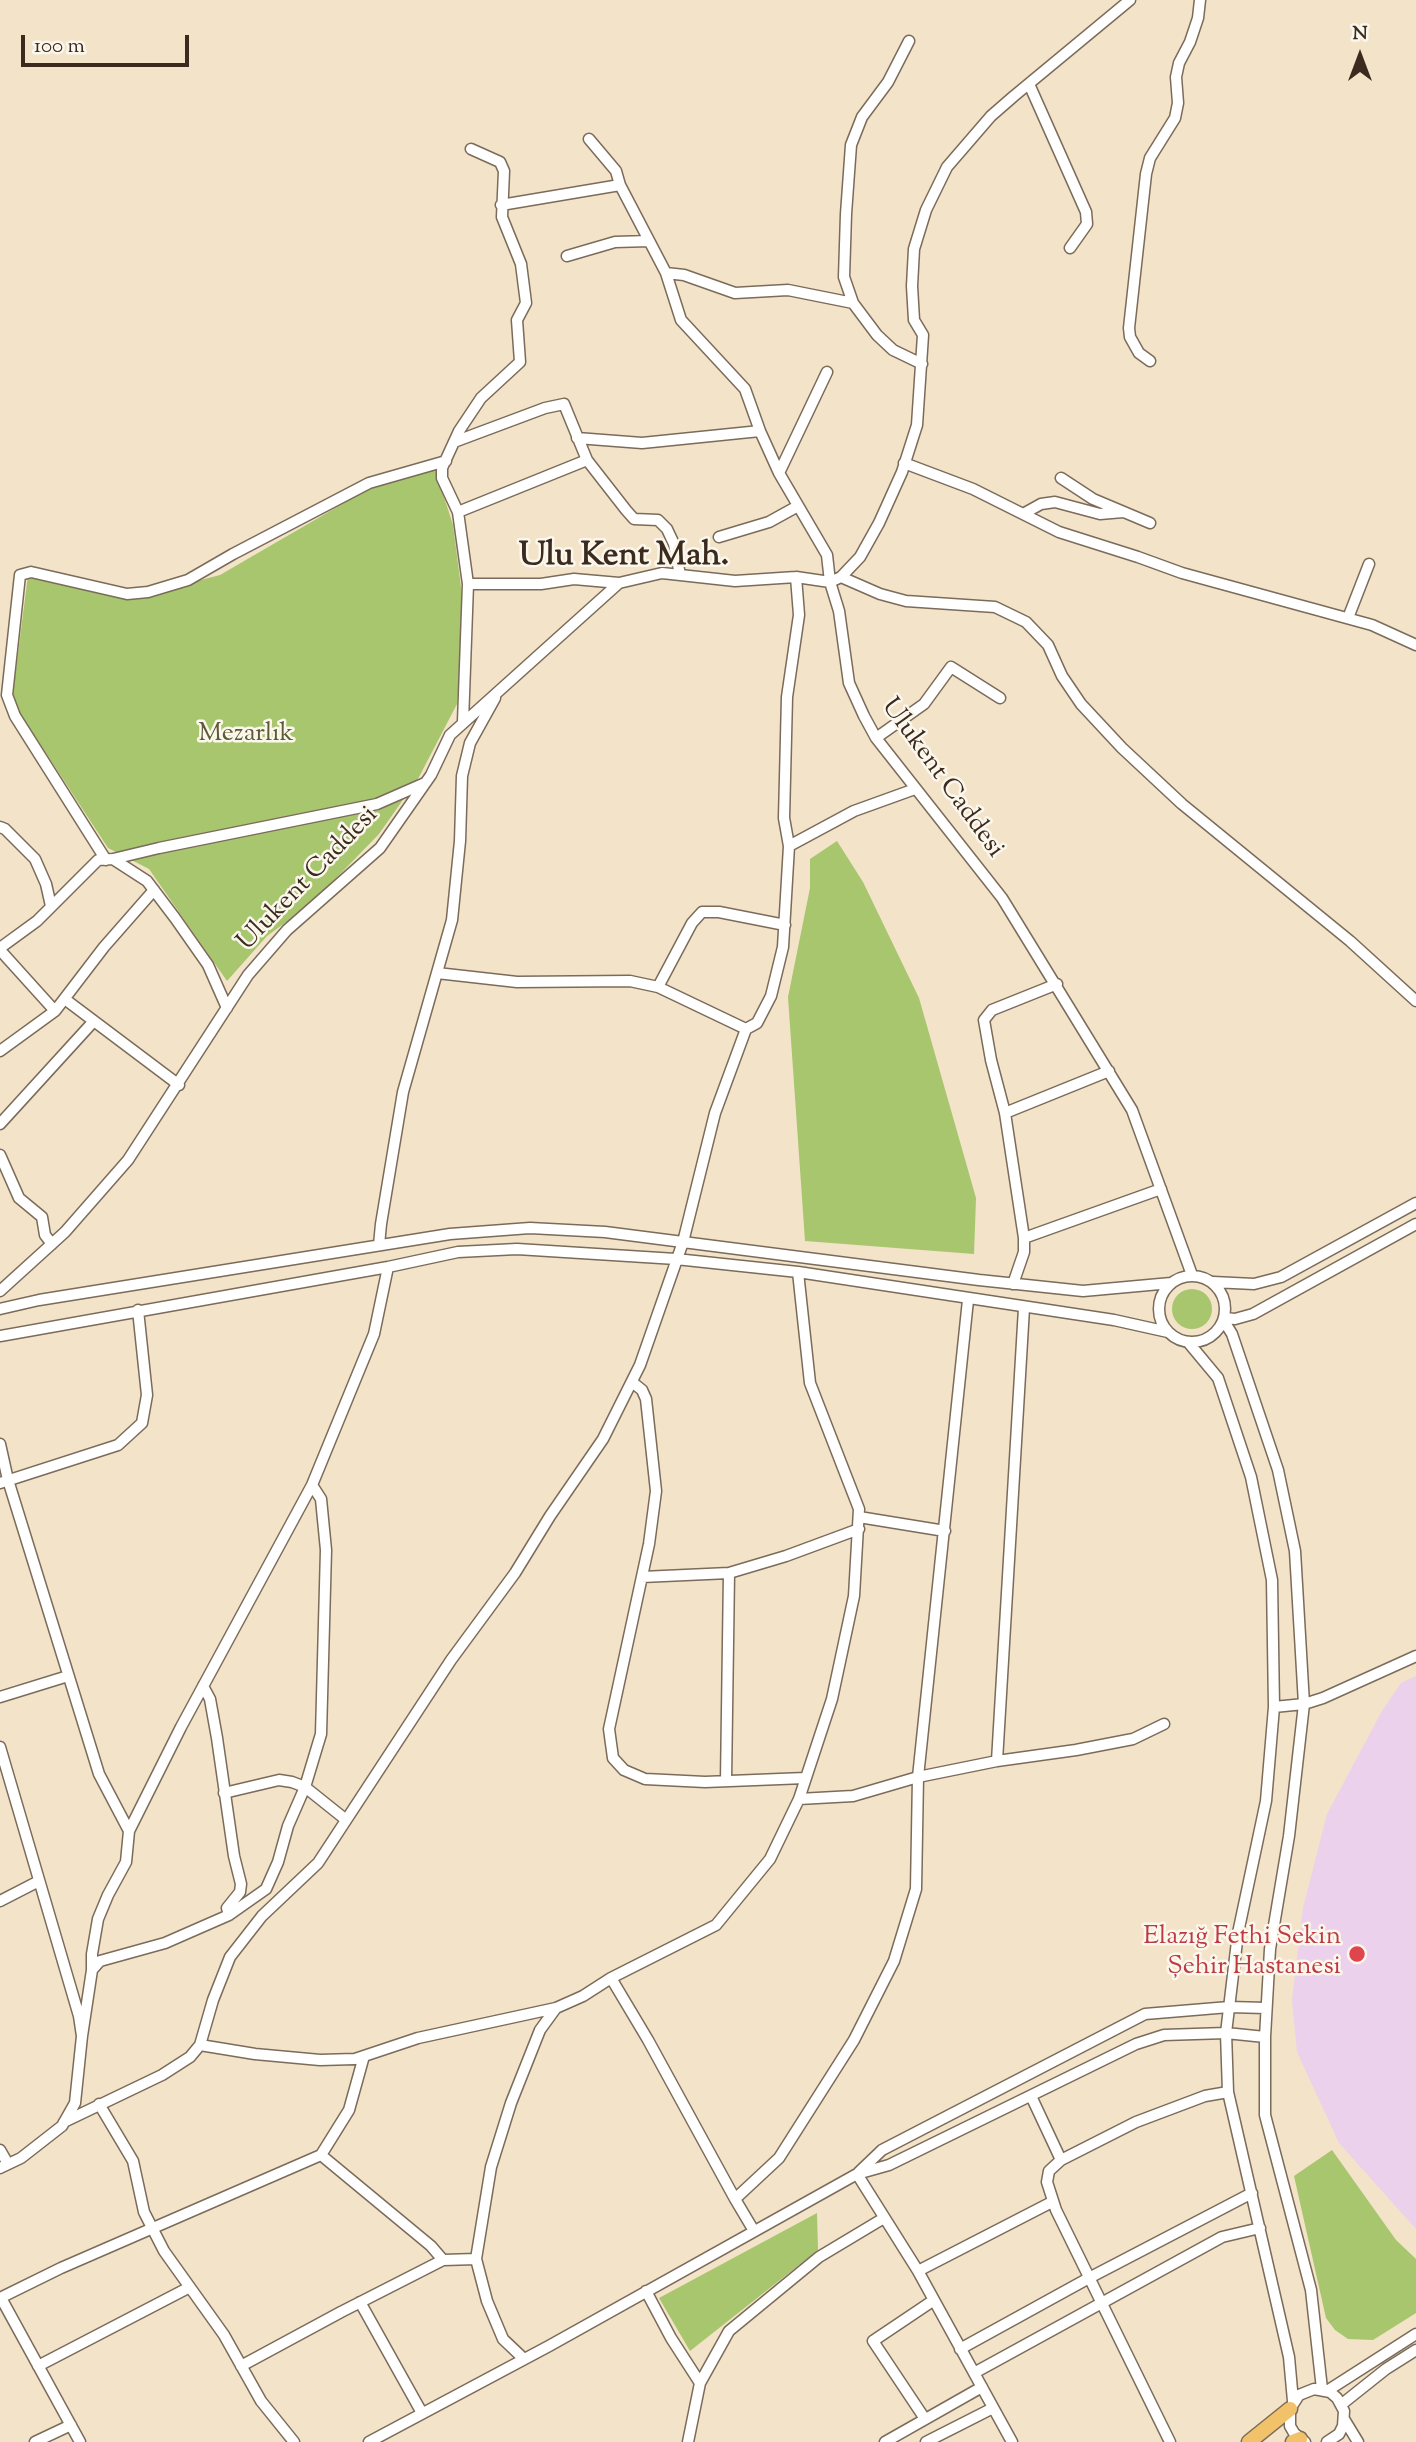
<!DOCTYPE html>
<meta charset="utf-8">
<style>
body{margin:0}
#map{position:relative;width:1416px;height:2442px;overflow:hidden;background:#f3e3c8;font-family:"Sorts Mill Goudy",serif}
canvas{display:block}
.north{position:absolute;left:1325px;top:21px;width:70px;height:70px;-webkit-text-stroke:5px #fbf7ec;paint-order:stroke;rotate:0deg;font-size:19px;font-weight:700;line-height:28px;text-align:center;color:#3b2a1e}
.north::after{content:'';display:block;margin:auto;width:24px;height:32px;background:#3b2a1e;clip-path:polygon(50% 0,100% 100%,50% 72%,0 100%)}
.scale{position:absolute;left:21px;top:35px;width:168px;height:32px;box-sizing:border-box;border:4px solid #3b2a1e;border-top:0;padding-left:9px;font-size:21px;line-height:24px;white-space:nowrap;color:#3b2a1e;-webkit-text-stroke:5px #fbf7ec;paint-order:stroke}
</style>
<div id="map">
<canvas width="1416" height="2442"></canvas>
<div class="north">N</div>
<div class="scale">100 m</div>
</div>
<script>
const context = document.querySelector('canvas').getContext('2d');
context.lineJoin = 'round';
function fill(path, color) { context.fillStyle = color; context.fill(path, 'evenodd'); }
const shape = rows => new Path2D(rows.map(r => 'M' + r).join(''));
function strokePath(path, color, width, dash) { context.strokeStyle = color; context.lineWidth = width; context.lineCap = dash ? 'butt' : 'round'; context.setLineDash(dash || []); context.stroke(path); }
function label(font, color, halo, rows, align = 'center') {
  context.font = font + ' "Sorts Mill Goudy",serif'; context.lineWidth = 5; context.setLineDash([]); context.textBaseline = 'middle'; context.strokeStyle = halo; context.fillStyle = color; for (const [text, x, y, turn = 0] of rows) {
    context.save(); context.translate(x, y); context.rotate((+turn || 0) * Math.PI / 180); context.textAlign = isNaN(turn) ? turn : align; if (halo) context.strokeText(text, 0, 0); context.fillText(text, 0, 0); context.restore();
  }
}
const built = shape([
 [1416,1676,1416,2229,1339,2143,1297,2052,1292,2000,1303,1908,1327,1814,1382,1711,1401,1683]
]);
const green = shape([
 [434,466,453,525,465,618,457,704,419,777,379,834,311,904,267,936,227,981,149,869,108,848,12,701,28,575,128,599,220,575,375,485],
 [837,841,863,882,919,998,976,1198,974,1254,805,1241,788,997,810,888,810,859],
 '1172 1309a20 20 0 1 1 40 0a20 20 0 1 1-40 0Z',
 [1332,2150,1396,2240,1416,2259,1416,2313,1373,2340,1348,2339,1335,2330,1326,2318,1294,2176],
 [817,2213,818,2250,690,2351,659,2298]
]);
const minor = shape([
 [909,41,888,82,862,117,851,145,846,214,844,277,853,303,877,335,893,350,922,364],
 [1029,84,1086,212,1087,224,1070,248],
 [589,139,616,171,620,185],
 [501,205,620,185,666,273,681,320,745,389,760,431,779,473,827,555,830,582,841,577,860,557,879,523,902,472,917,425,923,335,914,320,912,286,914,249,926,210,947,167,991,116,1014,96,1130,0],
 [567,256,615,242,649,241],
 [666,273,684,275,735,293,788,290,853,303],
 [1150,361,1139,353,1130,337,1129,328,1146,174,1150,158,1175,118,1178,103,1176,77,1179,63,1190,42,1198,18,1200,0],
 [577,438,642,443,760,431],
 [454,442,545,408,564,404,587,460,626,510,634,519,658,520,667,529,674,544,680,575],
 [904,463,973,489,1059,532,1138,557,1182,573,1372,625,1416,645],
 [779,473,827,372],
 [1061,478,1093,499,1150,523],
 [458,512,587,460],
 [1023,514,1041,504,1055,502,1100,514,1123,512],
 [719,537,769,522,798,506],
 [841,577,880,594,906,601,995,607,1026,622,1048,645,1062,676,1081,704,1122,748,1182,804,1350,941,1416,1001],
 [468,584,541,584,574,579,619,583],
 [1348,618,1369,564],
 [463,722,468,584,458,512,442,478,442,468,459,431,481,398,520,362,517,320,526,303,521,264,502,217,504,171,500,162,471,149],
 [876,738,924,704,951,667,1000,698],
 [0,827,5,829,35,859,46,884,51,906],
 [789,846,784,818,787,697,799,615,796,577],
 [113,859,159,848,377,804,425,783],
 [106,860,15,716,7,695,20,575,31,572,127,594,148,592,188,580,233,554,369,483,446,461],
 [0,948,37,921,98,860,113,859,147,881,175,918,208,965,227,1008],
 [0,950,55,1011],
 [437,973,517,982,630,981,658,987,746,1029],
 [658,987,692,923,702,912,719,912,785,925],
 [66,1000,179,1085],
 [0,1051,55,1011,104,947,154,890],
 [1005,1113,1109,1071],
 [0,1124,93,1022],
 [0,1155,19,1198,42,1217,45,1235,52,1244],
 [1024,1238,1161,1189],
 [379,1245,381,1224,403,1092,452,920,460,841,462,776,470,743,495,698],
 '1159 1309a33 33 0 1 1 66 0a33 33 0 1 1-66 0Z',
 [1213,1282,1254,1284,1281,1277,1416,1203],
 [1013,1284,1024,1252,1024,1238,1005,1113,991,1060,984,1020,992,1010,1057,984],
 [0,1291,65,1232,128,1160,248,975,287,930,380,848,431,775,450,735,619,583,662,573,735,581,796,577,830,582,839,611,849,683,864,716,876,738,1002,898,1132,1110,1192,1275],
 [0,1309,39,1300,450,1234,530,1228,605,1232,979,1280,1083,1291,1171,1283],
 [1225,1318,1235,1319,1253,1314,1416,1224],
 [1224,1321,1232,1334,1278,1470,1295,1551,1304,1704,1289,1836,1270,1949,1265,2037,1265,2115,1311,2290,1322,2389],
 [0,1336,388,1267,458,1252,517,1249,676,1259,798,1272,1114,1320,1168,1332],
 [1188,1342,1218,1378,1251,1477,1272,1580,1274,1707,1266,1801,1238,1933,1226,2033,1228,2092,1289,2357,1293,2401],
 [632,1382,642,1390,646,1399,656,1491,649,1544,609,1729,613,1758,624,1770,645,1779,705,1782,805,1778],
 [0,1444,8,1480,99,1774,129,1831,126,1862,108,1895,98,1919,92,1954,92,1970],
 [0,1483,118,1445,142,1423,147,1395,138,1310],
 [859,1517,945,1531],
 [642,1577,729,1573,786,1556,859,1529],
 [203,1686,210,1699,217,1738,234,1856,241,1884,240,1892,227,1908,229,1915],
 [0,1697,68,1676],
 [1274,1707,1304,1704,1323,1698,1416,1656],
 [0,1747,79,2016,82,2036,75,2103,62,2126,21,2158,0,2168],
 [997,1761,1024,1308],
 [726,1781,729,1573],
 [224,1793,279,1780,292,1782,305,1787,345,1819],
 [799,1799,853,1796,918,1777,997,1761,1076,1750,1133,1739,1164,1724],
 [129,1831,181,1727,312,1485,374,1334,388,1267],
 [0,1901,39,1881],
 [611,1978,648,2040,735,2199],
 [82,2036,92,1970,100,1961,165,1943,229,1915,266,1889,278,1862,288,1826,305,1787,321,1734,326,1550,321,1499,312,1485],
 [200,2045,255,2054,320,2060,355,2059,418,2038,556,2008],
 [1031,2096,1061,2160],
 [99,2104,133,2161,144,2212,164,2251,224,2335,261,2401,294,2442],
 [64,2122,162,2075,190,2057,200,2045,213,2000,230,1957,262,1916,318,1863,451,1660,515,1573,550,1516,603,1439,640,1365,683,1242,715,1113,746,1029,757,1023,771,996,783,947,789,846,854,811,915,789],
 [0,2150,8,2164],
 [321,2155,431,2246,443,2260],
 [859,2172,882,2150,1145,2014,1229,2007,1266,2008],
 [857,2174,918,2271,1012,2442],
 [754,2231,735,2199,779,2158,854,2040,894,1961,916,1889,918,1777,968,1300],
 [918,2271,1052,2202],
 [646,2291,671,2338,700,2383],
 [0,2298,61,2268,321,2155,349,2110,364,2056],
 [1,2298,80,2442],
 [360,2302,422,2413],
 [960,2349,1089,2278,1252,2193],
 [523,2358,503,2339,487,2301,476,2259,491,2167,511,2103,540,2030,556,2008,583,1996,611,1978,716,1925,770,1859,799,1799,832,1699,854,1596,859,1509,810,1383,798,1272],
 [38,2366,188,2288],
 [241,2366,341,2312,443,2260,476,2259],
 [974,2373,1222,2237,1260,2228],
 [1327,2391,1416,2334],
 [1342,2404,1386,2369,1416,2350],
 [925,2419,873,2341,934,2300],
 [1344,2419,1358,2442],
 [35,2442,71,2425],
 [369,2442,549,2346,857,2174,889,2165,1136,2044,1164,2035,1226,2033,1265,2037],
 [688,2442,700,2383,729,2331,819,2257,884,2218],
 [885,2442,982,2387],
 [926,2442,993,2408],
 [1170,2442,1056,2210,1047,2182,1049,2171,1061,2160,1136,2122,1205,2096,1228,2092],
 [1305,2442,1294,2433,1290,2426,1290,2409,1299,2395,1314,2389,1330,2392,1337,2398,1344,2411,1343,2426,1339,2434,1327,2442]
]);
const major = shape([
 [1249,2442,1290,2409],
 [1293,2442,1300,2439]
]);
const markers = [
 [1357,1954,9,"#e0444e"]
];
const parkNames = [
 ["Mezarlık",246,736]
];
const streetNames = [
 ["Ulukent Caddesi",941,779,54],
 ["Ulukent Caddesi",309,880,-46]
];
const healthNames = [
 ["Elazığ Fethi Sekin",1341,1939],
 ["Şehir Hastanesi",1341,1969]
];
const districtNames = [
 ["Ulu Kent Mah.",624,558]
];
fill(built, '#ebd1eb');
fill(green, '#a7c66e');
strokePath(minor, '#7b6b5a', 13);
strokePath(major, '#7b6b5a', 17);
strokePath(minor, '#fff', 10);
strokePath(major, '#f2c26a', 14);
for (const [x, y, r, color] of markers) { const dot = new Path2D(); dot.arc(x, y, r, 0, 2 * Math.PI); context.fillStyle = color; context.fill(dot); strokePath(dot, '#fbf7ec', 2.5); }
label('26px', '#5b5936', '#fbf7ec', parkNames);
label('26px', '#3b2a1e', '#fbf7ec', streetNames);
label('26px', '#be3a42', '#fbf7ec', healthNames, 'right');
label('bold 33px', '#3b2a1e', '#fbf7ec', districtNames);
</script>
